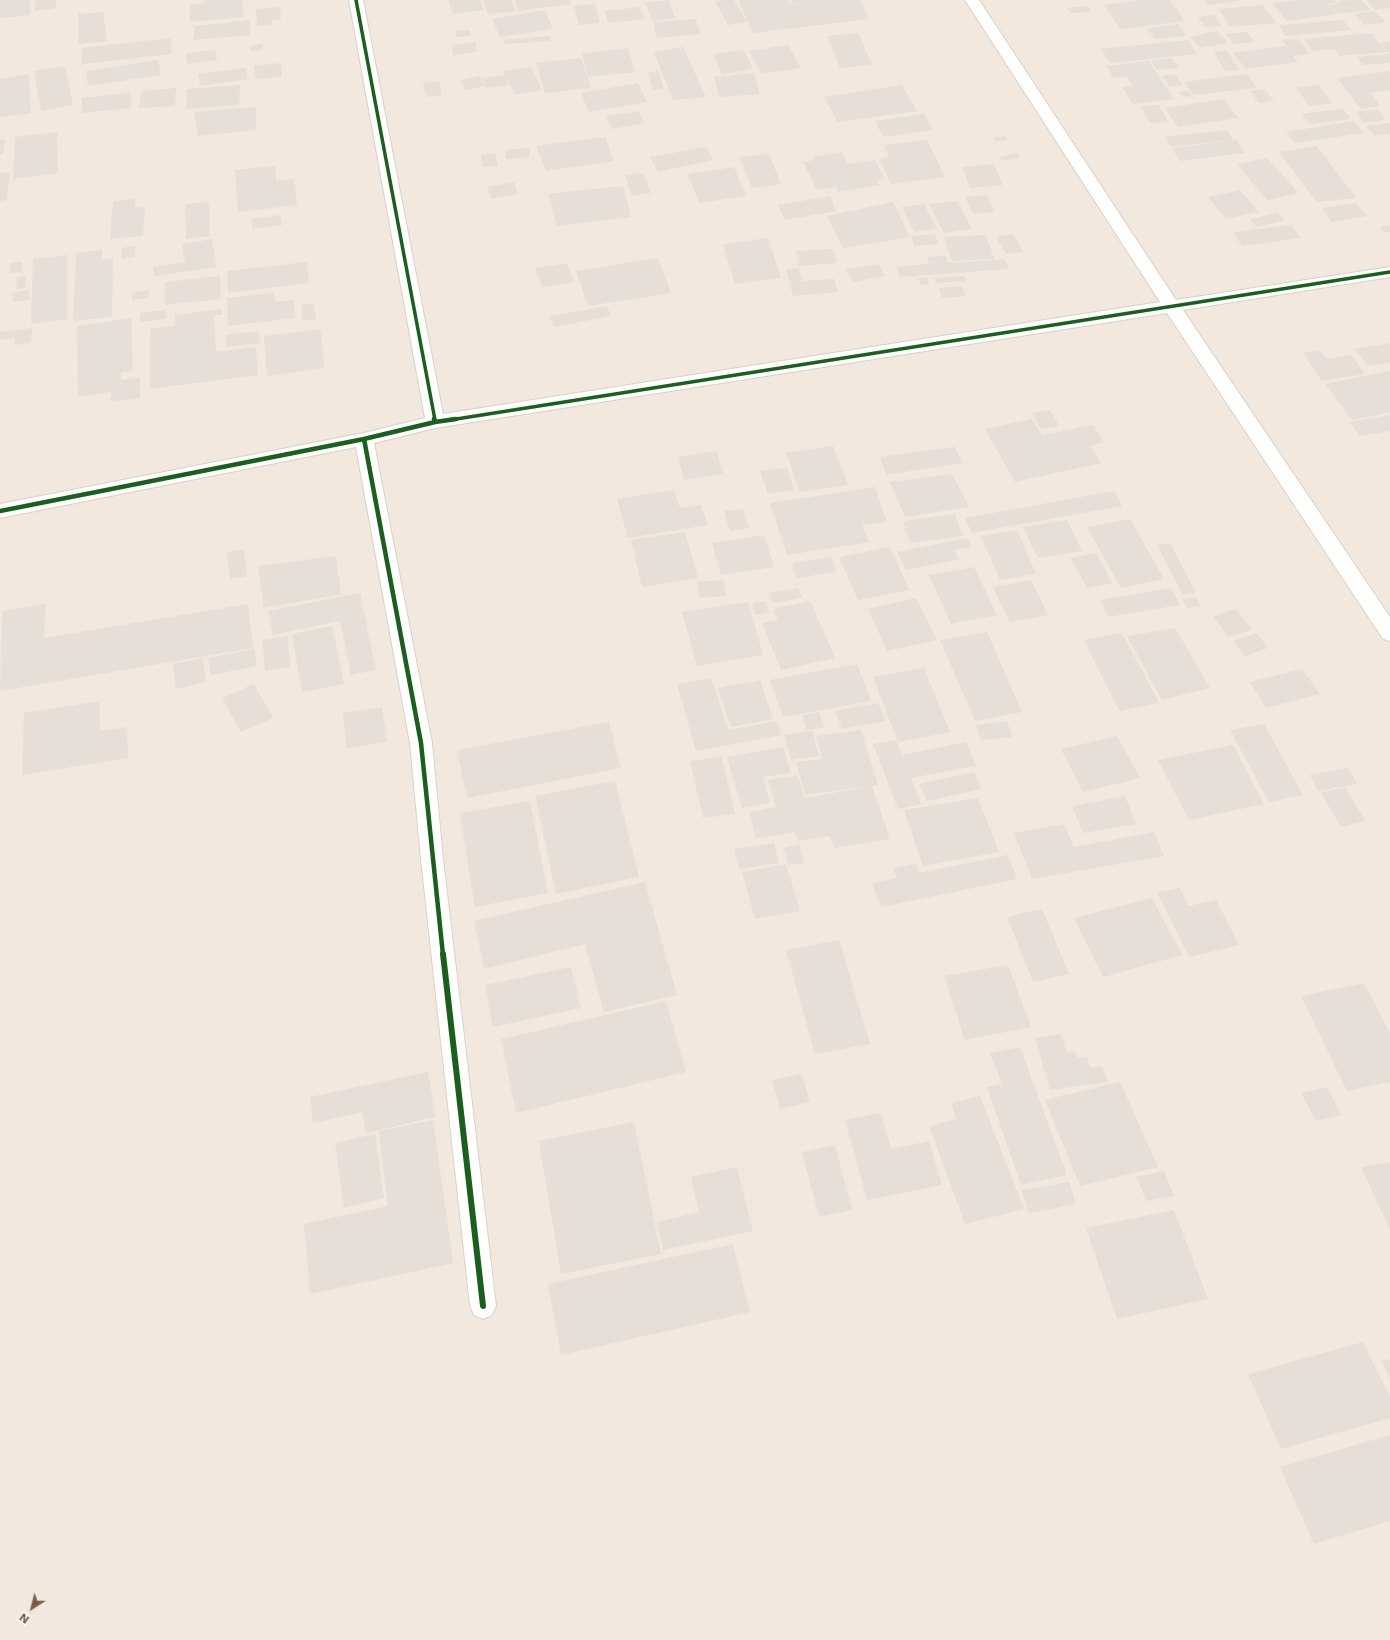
<!DOCTYPE html>
<style>
body{margin:0}
#map{position:relative;width:1390px;height:1640px;overflow:hidden;background:#f9f5f0;font-family:"DejaVu Sans",sans-serif}
canvas{display:block}
.north{position:absolute;left:12px;top:1588px;width:40px;height:40px;-webkit-text-stroke:3px #fffaf3;paint-order:stroke;rotate:216deg;font-size:11px;font-weight:700;line-height:16px;text-align:center;color:#7a5c4d}
.north::after{content:'';display:block;margin:auto;width:14px;height:18px;background:#7a5c4d;clip-path:polygon(50% 0,100% 100%,50% 72%,0 100%)}
</style>
<div id="map">
<canvas width="1390" height="1640"></canvas>
<div class="north">N</div>
</div>
<script>
const context = document.querySelector('canvas').getContext('2d');
context.lineJoin = 'round';
function fill(path, color) { context.fillStyle = color; context.fill(path, 'evenodd'); }
const shape = rows => new Path2D(rows.map(r => 'M' + r).join(''));
function strokePath(path, color, width, dash) { context.strokeStyle = color; context.lineWidth = width; context.lineCap = dash ? 'butt' : 'round'; context.setLineDash(dash || []); context.stroke(path); }
const residential = shape([
 [0,0,1390,0,1390,1640,0,1640]
]);
const building = shape([
 [0,0,30,0,30,15,0,18],
 [35,0,56,0,56,8,35,11],
 [204,0,242,0,243,17,190,22,190,5,204,3],
 [448,0,480,0,484,10,453,14],
 [483,0,511,0,515,11,488,14],
 [515,0,570,0,571,4,518,11],
 [669,0,675,18,652,21,645,3],
 [724,0,734,0,747,22,728,25,715,1],
 [738,0,789,0,791,5,825,0,860,0,869,19,753,33],
 [790,0,820,0,821,1,792,4],
 [1140,0,1170,0,1185,21,1121,29,1104,5],
 [1204,0,1239,0,1239,1,1208,5],
 [1297,0,1335,0,1337,3,1328,4,1337,14,1287,21,1272,3],
 [1361,0,1370,10,1338,14,1330,5,1340,3,1338,1],
 [1367,0,1390,0,1390,8,1375,10],
 [595,4,600,23,579,25,574,6],
 [1263,5,1276,23,1230,27,1219,9],
 [1088,6,1091,12,1070,13,1067,8],
 [280,7,281,19,272,20,272,25,257,26,256,9],
 [640,7,645,19,608,23,605,11],
 [545,10,553,29,500,37,492,19],
 [1375,11,1386,22,1364,25,1354,14],
 [103,12,107,41,79,44,78,14],
 [1214,15,1222,26,1205,27,1198,17],
 [696,19,700,34,657,38,653,22],
 [250,20,250,35,193,40,195,26],
 [1343,20,1351,30,1286,36,1279,25],
 [1178,24,1186,36,1155,39,1147,28],
 [470,30,471,36,456,37,456,31],
 [1217,31,1228,43,1200,48,1190,37],
 [1247,32,1255,42,1234,44,1226,34],
 [858,33,872,65,840,68,827,36],
 [1372,33,1385,52,1339,56,1334,49,1312,51,1304,39],
 [550,36,551,41,504,44,503,40],
 [170,38,171,54,82,64,82,48],
 [1297,38,1310,54,1293,56,1298,62,1246,69,1233,53,1285,46,1291,53,1282,40],
 [1188,40,1197,54,1110,63,1101,49],
 [475,42,477,52,453,55,452,45],
 [1390,42,1390,52,1386,52,1380,43],
 [263,44,263,50,251,51,250,46],
 [788,45,801,68,761,74,749,51],
 [683,47,706,97,673,100,654,52],
 [628,48,635,72,588,77,582,54],
 [215,50,217,60,187,64,186,53],
 [744,50,753,69,722,74,713,54],
 [1227,51,1239,70,1225,71,1214,52],
 [1390,54,1390,63,1363,65,1357,57],
 [581,58,591,88,545,93,536,63],
 [1172,58,1179,68,1157,70,1151,60],
 [158,60,161,75,88,86,86,71],
 [1149,61,1174,99,1133,104,1122,87,1133,86,1127,77,1114,78,1106,66],
 [281,63,282,77,255,79,254,66],
 [65,66,73,105,41,111,34,71],
 [531,67,542,90,515,95,503,71],
 [246,68,248,79,200,86,198,74],
 [658,71,664,89,653,90,648,72],
 [1390,71,1390,90,1370,93,1380,106,1361,109,1337,78],
 [754,73,760,94,719,97,714,77],
 [29,74,31,113,0,117,0,79],
 [1175,74,1183,85,1170,87,1162,76],
 [1247,74,1256,88,1193,95,1184,82],
 [505,75,508,85,485,88,483,78],
 [480,76,485,86,465,90,460,80],
 [439,81,442,95,426,97,423,83],
 [638,83,647,102,589,112,581,93],
 [240,85,239,105,186,109,187,89],
 [902,85,917,111,838,122,824,97],
 [1318,85,1332,103,1309,106,1296,87],
 [176,88,175,106,139,108,141,91],
 [1264,89,1274,101,1259,103,1250,91],
 [1188,91,1192,96,1183,97,1179,92],
 [131,93,131,108,82,113,82,98],
 [1224,99,1238,118,1178,127,1165,108],
 [1159,105,1168,122,1150,123,1141,106],
 [256,107,256,130,198,136,194,112],
 [1343,109,1351,119,1309,124,1302,114],
 [1377,109,1386,120,1364,123,1356,112],
 [639,111,644,123,612,129,606,116],
 [924,114,933,130,883,137,875,121],
 [1354,121,1364,133,1295,143,1286,132],
 [1390,123,1390,134,1375,136,1366,126],
 [1227,130,1233,140,1171,147,1165,137],
 [57,132,58,173,13,179,15,137],
 [1006,136,1007,140,995,141,994,137],
 [605,137,614,161,546,171,536,146],
 [0,140,5,140,3,154,0,155],
 [927,140,945,177,891,184,880,159,889,157,884,145],
 [1237,140,1245,153,1180,161,1172,148],
 [1317,146,1356,198,1317,202,1279,152],
 [707,147,713,160,658,172,650,157],
 [529,148,530,157,506,159,505,150],
 [842,152,848,164,875,160,885,179,877,180,880,185,838,192,836,187,817,190,803,162,814,160,812,157],
 [495,153,498,166,483,167,481,155],
 [1017,153,1020,158,1002,161,999,157],
 [769,154,781,184,752,188,739,157],
 [1267,158,1299,193,1267,200,1237,164],
 [994,164,1003,185,970,188,962,167],
 [275,166,276,181,294,179,297,205,238,212,235,170],
 [734,167,746,196,699,203,688,174],
 [10,172,7,200,0,201,0,173],
 [643,173,651,193,632,196,625,175],
 [514,182,518,194,491,199,487,187],
 [623,186,631,217,557,226,548,194],
 [1240,190,1259,212,1226,219,1208,197],
 [987,195,994,212,973,214,965,197],
 [830,196,836,211,785,220,778,205],
 [136,199,135,208,145,207,143,236,110,239,113,201],
 [957,201,972,229,944,233,929,204],
 [209,202,210,236,186,239,185,204],
 [893,202,910,237,843,248,827,216],
 [1356,203,1367,216,1332,222,1322,208],
 [924,204,937,229,914,232,902,207],
 [1277,212,1284,220,1257,227,1250,220],
 [280,215,282,225,253,229,251,219],
 [1291,225,1301,238,1242,246,1233,232],
 [1390,225,1390,232,1384,233,1380,227],
 [935,234,938,244,914,246,911,236],
 [1013,234,1024,252,1006,254,996,237],
 [986,235,994,259,952,261,944,237],
 [768,238,781,278,735,284,723,244],
 [212,239,216,267,154,276,153,267,185,262,182,244],
 [135,246,135,257,121,259,122,248],
 [833,249,837,263,799,266,796,251],
 [102,250,102,260,113,258,112,317,73,321,76,253],
 [67,255,67,319,31,324,33,259],
 [945,256,948,263,1005,259,1009,269,900,277,897,267,929,264,927,257],
 [658,258,671,293,588,306,576,271],
 [22,262,22,272,10,273,10,263],
 [307,262,309,283,228,293,227,271],
 [567,263,574,282,542,287,535,268],
 [879,264,885,276,853,282,846,269],
 [799,268,802,281,834,279,838,292,793,296,786,269],
 [26,276,25,288,16,289,17,277],
 [220,276,221,299,165,305,165,282],
 [964,276,966,281,936,283,934,278],
 [927,277,929,284,921,285,918,278],
 [962,286,965,296,942,298,939,288],
 [29,290,29,300,13,302,12,293],
 [149,290,149,298,132,300,132,293],
 [274,293,275,302,293,300,295,318,228,326,227,298],
 [313,303,316,319,303,321,301,305],
 [607,306,611,316,554,327,550,316],
 [221,309,222,315,214,315,216,352,256,347,258,375,150,389,150,329,175,326,175,315],
 [166,310,167,319,140,322,140,313],
 [131,318,133,371,121,373,121,380,140,377,140,398,111,402,111,392,78,397,77,326],
 [32,328,31,343,15,345,15,338,0,340,0,332],
 [321,329,324,368,267,376,264,336],
 [259,331,260,343,226,347,226,335],
 [1390,343,1390,362,1368,366,1355,349],
 [1320,350,1326,359,1351,355,1365,374,1322,381,1303,353],
 [1390,371,1390,412,1352,420,1325,384],
 [1050,410,1059,426,1041,429,1032,413],
 [1390,415,1390,431,1360,436,1350,422],
 [1032,419,1042,435,1093,425,1104,442,1090,446,1101,463,1015,482,985,429],
 [833,446,848,485,800,492,786,453],
 [955,447,962,463,886,475,880,457],
 [717,451,723,474,684,480,678,457],
 [787,468,794,490,768,494,760,471],
 [952,474,969,507,905,517,890,482],
 [875,487,887,522,862,525,869,542,787,555,770,503],
 [674,490,680,508,701,505,708,525,628,538,617,499],
 [1114,491,1122,506,972,533,965,518],
 [743,509,749,528,730,531,724,511],
 [955,514,963,536,910,543,903,521],
 [1130,519,1164,579,1121,588,1087,527],
 [1067,520,1082,551,1038,558,1023,527],
 [1017,530,1036,574,1000,580,981,536],
 [685,532,698,578,642,587,631,540],
 [764,535,774,567,721,575,712,543],
 [967,538,972,547,954,550,959,559,906,570,897,552],
 [1170,543,1196,593,1183,595,1157,545],
 [890,547,909,590,858,600,839,557],
 [244,549,247,576,230,579,227,552],
 [1096,553,1112,583,1087,588,1071,558],
 [336,556,341,594,264,608,258,566],
 [832,557,836,572,796,578,792,563],
 [974,567,997,615,951,624,929,575],
 [724,580,726,596,699,598,697,582],
 [1031,580,1048,615,1010,622,993,587],
 [798,588,802,598,773,603,769,593],
 [1171,588,1180,605,1108,617,1100,600],
 [360,593,376,670,351,675,340,621,273,635,268,611],
 [1196,597,1201,606,1187,608,1182,599],
 [916,598,937,640,887,651,868,609],
 [765,601,769,613,756,615,752,604],
 [810,601,835,658,781,670,762,623,778,620,773,609],
 [748,602,763,655,697,666,682,612],
 [46,604,44,638,248,604,253,648,0,691,2,611],
 [1236,609,1252,630,1228,637,1213,616],
 [332,626,344,684,302,692,292,634],
 [1175,628,1210,688,1162,700,1127,636],
 [987,632,1022,712,975,721,940,640],
 [1122,633,1159,703,1119,711,1084,640],
 [1257,633,1268,648,1245,656,1233,641],
 [288,636,290,667,265,671,262,640],
 [254,649,257,666,211,675,208,658],
 [203,658,206,682,176,689,173,664],
 [857,664,871,701,783,717,770,680],
 [924,668,950,732,898,742,873,677],
 [1302,669,1320,694,1266,708,1250,682],
 [711,678,728,730,777,721,781,735,696,751,677,684],
 [760,680,773,719,731,727,718,688],
 [254,684,273,718,241,732,222,698],
 [99,701,100,731,127,727,128,758,22,775,24,713],
 [878,703,886,721,842,729,835,711],
 [382,707,387,742,347,748,343,713],
 [819,712,824,727,807,730,802,715],
 [1007,721,1012,737,981,740,976,725],
 [609,722,621,768,467,798,457,750],
 [1264,724,1303,795,1269,802,1230,730],
 [861,730,878,785,805,795,796,762,822,759,816,736],
 [812,731,819,756,791,760,784,735],
 [1117,736,1140,778,1083,792,1061,749],
 [896,740,902,755,966,742,976,766,911,778,921,804,898,809,873,744],
 [1233,745,1264,804,1189,820,1158,760],
 [783,747,791,773,763,777,770,803,742,808,727,757],
 [722,757,735,814,703,818,690,761],
 [1348,768,1357,784,1318,791,1310,775],
 [974,772,981,789,927,801,919,784],
 [798,775,805,799,805,798,872,786,890,839,834,848,830,836,798,841,795,832,756,839,749,812,776,807,768,780],
 [615,781,639,877,556,894,535,796],
 [1345,787,1365,821,1341,827,1321,793],
 [1125,796,1136,824,1083,833,1072,806],
 [978,798,999,852,923,866,904,810],
 [530,801,548,893,475,907,460,813],
 [1064,824,1074,847,1154,832,1164,856,1032,879,1014,833],
 [774,843,779,863,740,869,734,849],
 [799,845,804,863,788,865,784,848],
 [1008,855,1017,879,881,907,872,883,897,878,893,868,916,863,919,873],
 [786,864,800,911,755,919,742,872],
 [645,882,677,995,604,1012,585,944,484,969,474,921],
 [1180,888,1188,906,1216,900,1239,945,1189,957,1157,892],
 [1152,898,1182,955,1103,977,1074,918],
 [1042,909,1069,974,1033,982,1007,917],
 [839,940,870,1044,815,1054,786,950],
 [1008,965,1031,1027,965,1040,944,976],
 [571,967,581,1008,493,1027,485,985],
 [1364,983,1390,1033,1390,1082,1347,1091,1301,996],
 [666,1001,686,1072,516,1113,501,1039],
 [1061,1034,1067,1053,1075,1052,1078,1058,1087,1056,1090,1068,1102,1066,1108,1082,1050,1090,1035,1038],
 [1020,1047,1067,1175,1021,1185,987,1087,1002,1084,990,1053],
 [428,1072,435,1117,366,1133,363,1112,313,1123,310,1097],
 [802,1074,810,1102,780,1109,772,1080],
 [1120,1082,1158,1167,1080,1186,1045,1100],
 [1327,1087,1341,1115,1316,1121,1301,1093],
 [980,1096,1024,1209,965,1224,929,1126,957,1119,951,1103],
 [881,1113,891,1149,929,1141,942,1185,867,1200,845,1120],
 [433,1120,453,1263,310,1294,304,1224,388,1206,379,1131],
 [634,1122,661,1254,561,1274,539,1141],
 [375,1134,384,1198,344,1208,335,1143],
 [835,1145,852,1210,819,1217,802,1152],
 [1390,1162,1390,1230,1361,1167],
 [737,1167,753,1231,663,1250,657,1222,699,1212,691,1177],
 [1164,1171,1174,1196,1146,1201,1137,1177],
 [1069,1182,1076,1204,1029,1213,1022,1190],
 [1174,1210,1208,1299,1117,1319,1086,1228],
 [733,1244,750,1312,561,1355,548,1284],
 [1363,1342,1390,1397,1390,1418,1281,1449,1248,1374],
 [1390,1359,1390,1379,1382,1361],
 [1390,1435,1390,1521,1314,1544,1280,1467]
]);
const minor = shape([
 [349,0,363,0,443,414,1160,302,965,0,979,0,1176,300,1390,267,1390,277,1183,310,1390,617,1390,641,1383,639,1167,313,435,428,374,443,432,743,443,859,496,1306,492,1315,483,1319,474,1315,470,1306,421,859,410,743,356,447,0,518,0,504,364,433,425,418,349,0]
]);
const cyclewayFar2 = shape([
 [356,0,435,420],
 [450,420,1390,272]
]);
const cyclewayFar1 = shape([
 [434,419,435,422],
 [364,439,421,743,443,955],
 [0,511,364,439,435,422,456,419]
]);
const cycleway = shape([
 [443,954,483,1306]
]);
fill(residential, '#f2e8de');
fill(building, '#e6ded7');
strokePath(minor, '#d7d1cb', 2);
fill(minor, '#fefefd');
strokePath(cyclewayFar2, '#1b5e20', 3.5);
strokePath(cyclewayFar1, '#1b5e20', 4.5);
strokePath(cycleway, '#1b5e20', 6);
</script>
